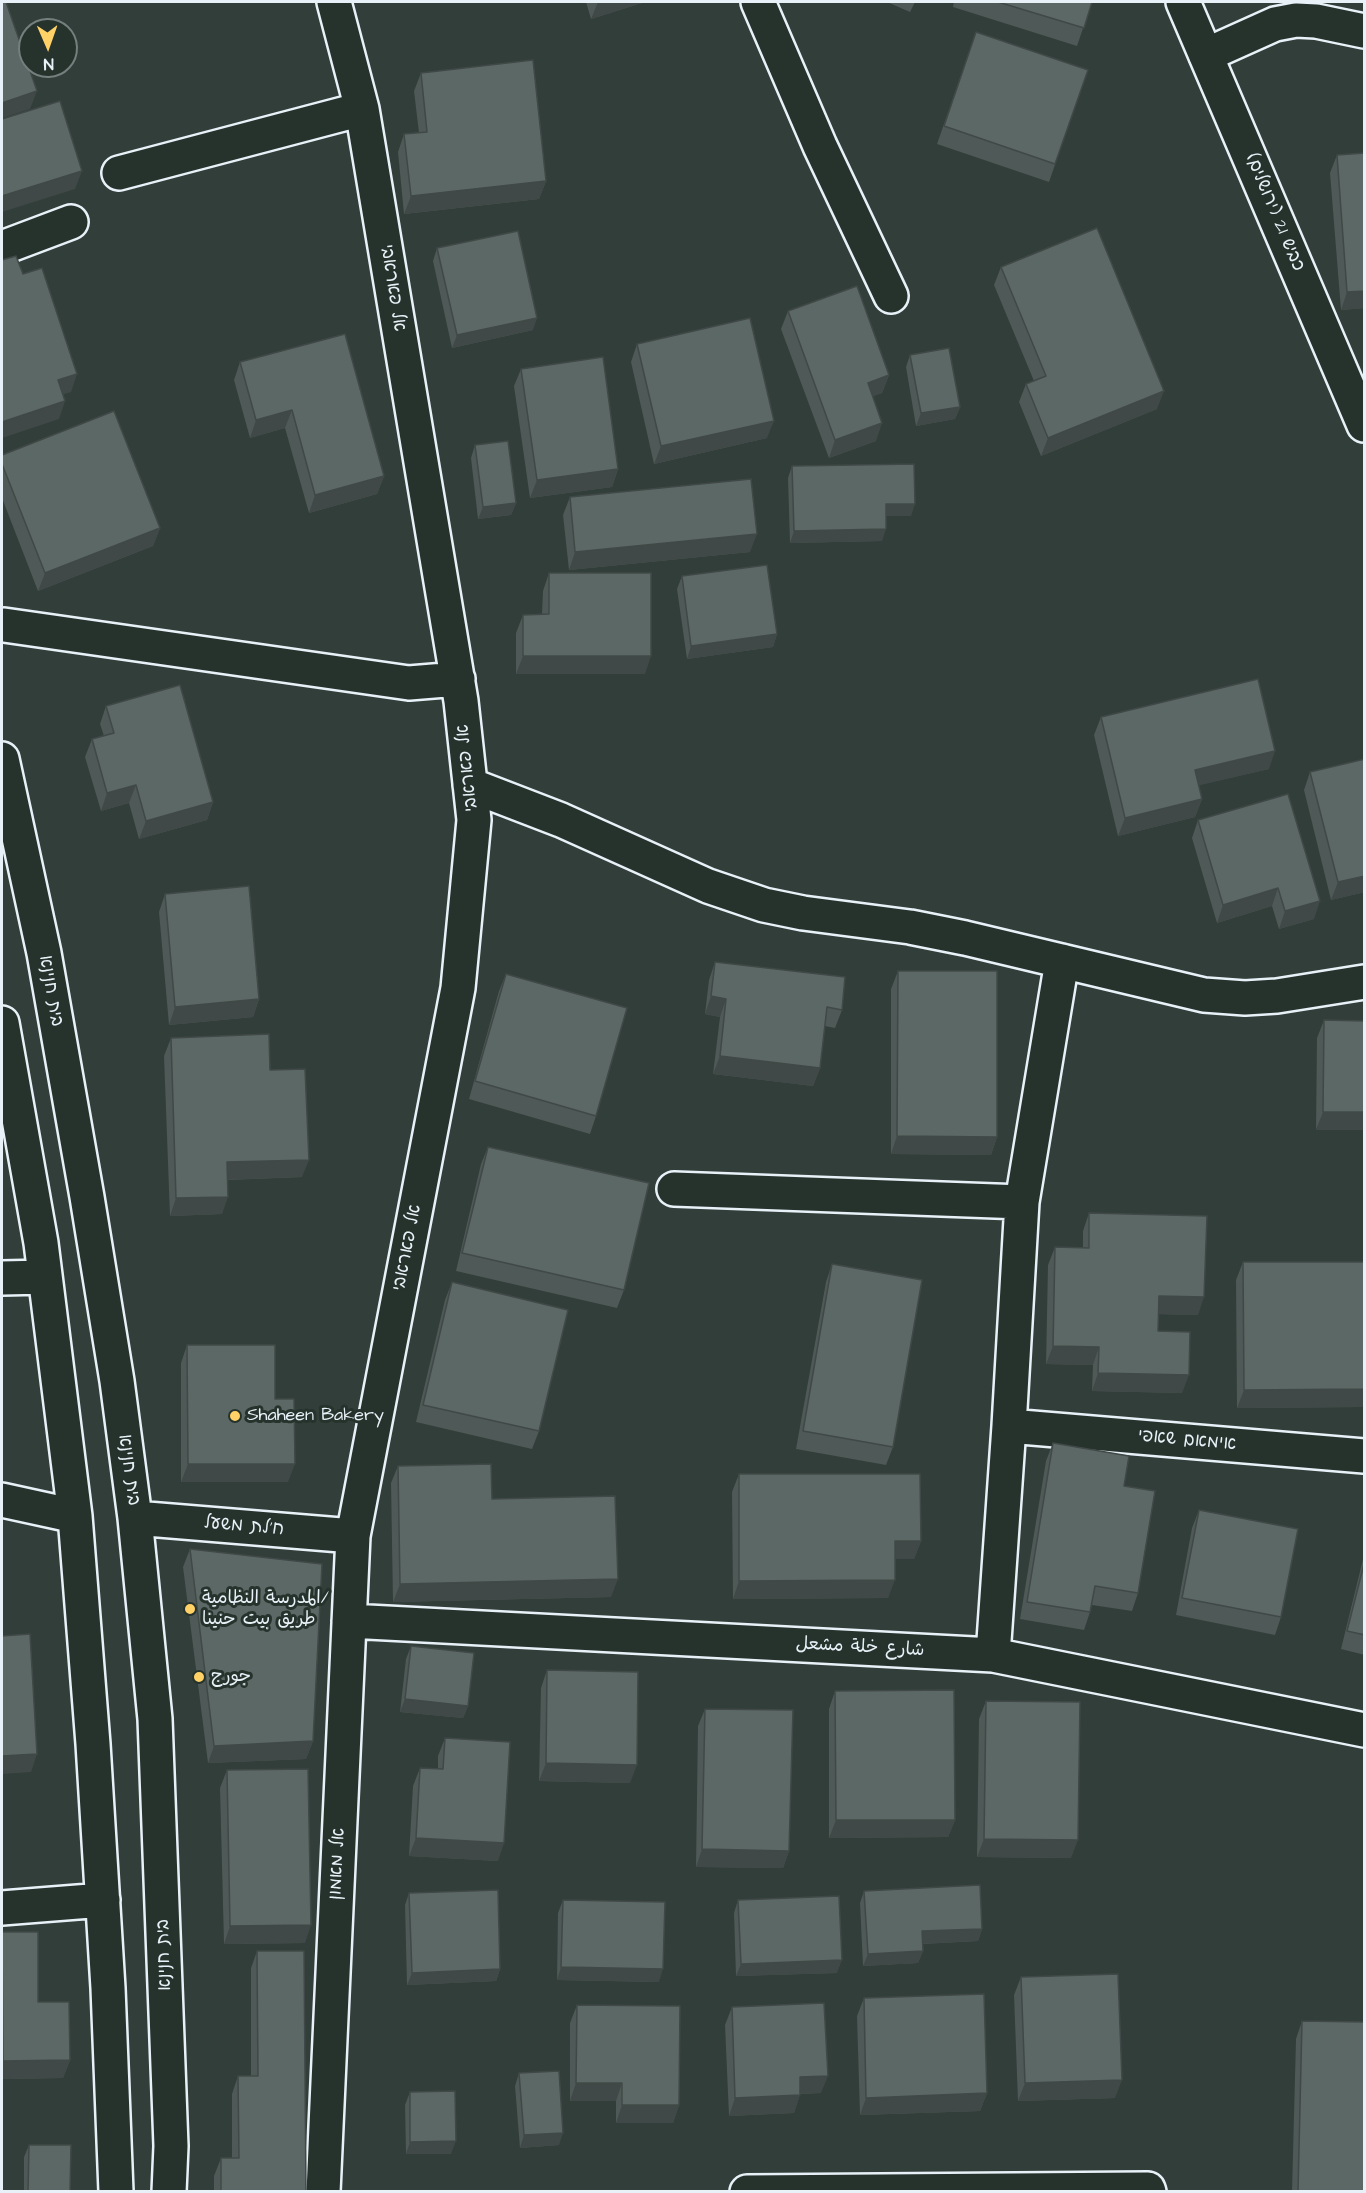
<!DOCTYPE html>
<meta charset="utf-8">
<style>
body{margin:0}
#map{position:relative;width:1366px;height:2193px;overflow:hidden;background:#323e39;font-family:"Architects Daughter",sans-serif}
canvas{display:block}
.frame{position:absolute;inset:0;border:3px solid #e8f1f8;pointer-events:none}
.north{position:absolute;left:18px;top:18px;width:60px;height:60px;box-sizing:border-box;background:#26332d;border:2px solid #747f7e;border-radius:50%;rotate:178deg;font-size:16px;font-weight:700;line-height:24px;text-align:center;color:#e8f1f8}
.north::after{content:'';display:block;margin:auto;width:21px;height:27px;background:#ffd166;clip-path:polygon(50% 0,100% 100%,50% 72%,0 100%)}
</style>
<div id="map">
<canvas width="1366" height="2193"></canvas>
<div class="frame"></div>
<div class="north">N</div>
</div>
<script>
const context = document.querySelector('canvas').getContext('2d');
context.lineJoin = 'round';
const shape = rows => new Path2D(rows.map(r => 'M' + r).join(''));
function strokePath(path, color, width, dash) { context.strokeStyle = color; context.lineWidth = width; context.lineCap = dash ? 'butt' : 'round'; context.setLineDash(dash || []); context.stroke(path); }
function fill(path, color) { context.fillStyle = color; context.fill(path, 'evenodd'); }
function label(font, color, halo, rows, align = 'center') {
  context.font = font + ' "Architects Daughter","Playpen Sans Arabic","Playpen Sans Hebrew",sans-serif'; context.lineWidth = 6; context.setLineDash([]); context.textBaseline = 'middle'; context.strokeStyle = halo; context.fillStyle = color; for (const [text, x, y, turn = 0] of rows) {
    context.save(); context.translate(x, y); context.rotate((+turn || 0) * Math.PI / 180); context.textAlign = isNaN(turn) ? turn : align; if (halo) context.strokeText(text, 0, 0); context.fillText(text, 0, 0); context.restore();
  }
}
const minor = shape([
 [758,2,820,146,891,296],
 [1206,55,1275,24,1296,20,1316,21,1364,31],
 [119,173,362,109],
 [2,248,71,222],
 [4,625,409,683,458,679],
 [2,759,44,953,87,1197,117,1381,135,1518,155,1719,171,2146,169,2192],
 [470,785,561,820,708,886,764,905,803,913,910,927,965,938,1204,995,1245,998,1277,996,1364,982],
 [2,1023,41,1243,75,1516,93,1744,108,1988,116,2192],
 [674,1189,1022,1202],
 [2,1278,45,1277],
 [1009,1426,1364,1456],
 [2,1500,75,1516],
 [135,1518,353,1536],
 [349,1621,993,1655,1364,1730],
 [993,1655,1009,1426,1022,1202,1062,961],
 [2,1908,103,1900],
 [323,2192,353,1536,458,988,474,820,461,701,362,109,334,2],
 [747,2192,1148,2189,1149,2192]
]);
const major = shape([
 [1183,2,1364,425]
]);
const wall = shape([
 [586,2,645,2,591,19],
 [887,2,915,2,910,12],
 [954,2,1092,2,1077,46,953,7],
 [976,32,1088,70,1049,182,937,144],
 [421,73,546,181,539,199,404,214,398,152,404,134,419,133,414,91],
 [1337,155,1365,308,1341,310,1330,173],
 [437,248,533,330,452,348,433,261],
 [1001,267,1157,409,1041,456,1019,402,1026,384,1034,381,994,285],
 [788,311,889,375,882,393,873,396,876,441,829,458,781,329],
 [637,344,767,438,654,464,631,362],
 [910,355,960,407,955,419,916,426,906,367],
 [240,362,384,476,377,494,309,513,285,428,250,438,234,380],
 [521,369,618,469,612,487,530,498,514,386],
 [475,445,516,503,511,515,478,519,471,458],
 [2,455,160,528,153,546,38,591,2,498],
 [792,466,911,516,886,516,882,541,790,543,788,478],
 [570,497,750,552,569,570,563,515],
 [549,573,645,674,516,674,516,633,523,615,542,614,543,591],
 [682,576,777,634,773,647,687,659,677,589],
 [106,706,213,802,207,820,139,839,129,803,101,811,85,757,92,739,104,736,100,724],
 [1101,717,1269,769,1198,785,1202,799,1195,817,1118,836,1094,735],
 [1365,759,1365,892,1331,900,1304,790,1310,772],
 [1198,820,1314,919,1279,929,1272,906,1217,923,1192,838],
 [165,894,259,999,253,1017,169,1025,159,912],
 [715,962,842,1010,835,1028,825,1026,820,1068,813,1086,713,1074,720,1017,705,1014,709,980],
 [898,971,997,1137,991,1155,891,1154,891,989],
 [506,974,596,1116,590,1134,469,1099,499,991],
 [1324,1020,1365,1021,1316,1130,1317,1038],
 [171,1038,270,1070,302,1177,228,1180,222,1214,170,1216,164,1056],
 [488,1147,624,1290,617,1308,456,1271,481,1164],
 [1089,1213,1198,1315,1158,1314,1158,1331,1182,1393,1092,1391,1093,1365,1046,1364,1048,1265,1055,1247,1083,1248,1083,1231],
 [1243,1262,1365,1262,1365,1401,1362,1407,1237,1408,1236,1280],
 [832,1264,893,1447,886,1465,796,1449,826,1282],
 [452,1282,539,1431,532,1449,416,1422,445,1300],
 [187,1345,275,1399,288,1482,181,1482,181,1363],
 [1053,1443,1124,1486,1138,1593,1132,1611,1092,1605,1090,1612,1084,1630,1020,1619,1046,1461],
 [398,1466,492,1499,611,1597,393,1602,391,1483],
 [739,1474,921,1541,914,1559,895,1559,888,1598,733,1599,732,1492],
 [1199,1510,1281,1617,1275,1635,1176,1615,1192,1528],
 [190,1549,313,1741,306,1759,208,1763,183,1567],
 [1365,1551,1365,1655,1341,1649],
 [411,1646,468,1706,463,1718,400,1712,406,1659],
 [547,1670,630,1783,539,1781,541,1688],
 [835,1691,955,1820,948,1837,829,1838,829,1709],
 [986,1701,1071,1858,977,1857,979,1719],
 [705,1709,789,1851,783,1868,696,1867,698,1726],
 [445,1738,498,1861,409,1856,413,1786,420,1768,438,1769,438,1756],
 [227,1770,305,1943,224,1944,220,1788],
 [864,1891,982,1929,978,1941,922,1944,923,1951,918,1963,863,1966,860,1903],
 [409,1893,500,1969,496,1981,407,1985,405,1905],
 [563,1900,659,1982,557,1980,558,1913],
 [738,1900,837,1973,736,1976,734,1913],
 [2,1932,70,2060,63,2078,2,2079],
 [257,1951,306,2192,214,2192,214,2176,221,2158,232,2158,232,2094,238,2076,251,2076,251,1968],
 [1021,1977,1115,2098,1018,2101,1014,1995],
 [864,1998,987,2093,980,2111,860,2115,857,2016],
 [577,2005,679,2105,673,2123,616,2123,616,2101,570,2101,570,2023],
 [732,2007,821,2093,800,2094,794,2113,729,2116,725,2025],
 [1302,2021,1365,2192,1292,2192,1296,2039],
 [519,2073,559,2145,520,2148,515,2086],
 [410,2092,451,2154,406,2154,405,2105],
 [29,2145,70,2192,24,2192,24,2157]
]);
const shadedWall = shape([
 [598,2,645,2,591,19],
 [37,91,30,109,2,118,2,103],
 [82,171,75,189,2,212,2,196],
 [546,181,539,199,404,214,411,196],
 [1365,291,1365,308,1341,310,1347,292],
 [537,318,533,330,452,348,457,335],
 [77,374,71,392,52,398,58,380],
 [889,375,882,393,861,401,868,383],
 [1164,391,1157,409,1041,456,1048,438],
 [65,401,59,419,2,438,2,422],
 [960,407,955,419,916,426,921,413],
 [292,410,285,428,250,438,256,420],
 [774,421,767,438,654,464,661,446],
 [882,423,876,441,829,458,835,440],
 [618,469,612,487,530,498,537,480],
 [384,476,377,494,309,513,315,495],
 [516,503,511,515,478,519,483,507],
 [886,504,915,504,911,516,882,516],
 [160,528,153,546,38,591,45,573],
 [886,529,882,541,790,543,794,531],
 [757,534,750,552,569,570,575,552],
 [777,634,773,647,687,659,691,646],
 [523,656,651,656,645,674,516,674],
 [1275,751,1269,769,1188,788,1195,770],
 [136,785,129,803,101,811,107,793],
 [1202,799,1195,817,1118,836,1125,818],
 [213,802,207,820,139,839,146,821],
 [1365,876,1365,892,1331,900,1338,882],
 [1278,888,1272,906,1217,923,1223,905],
 [1320,901,1314,919,1279,929,1285,911],
 [711,996,726,999,720,1017,705,1014],
 [259,999,253,1017,169,1025,175,1007],
 [720,1056,820,1068,813,1086,713,1074],
 [1323,1112,1365,1112,1365,1130,1316,1130],
 [897,1136,997,1137,991,1155,891,1154],
 [309,1160,302,1177,220,1180,227,1162],
 [228,1197,222,1214,170,1216,176,1198],
 [1159,1296,1204,1297,1198,1315,1152,1314],
 [1053,1346,1099,1347,1093,1365,1046,1364],
 [1098,1373,1189,1375,1182,1393,1092,1391],
 [1365,1389,1365,1401,1362,1407,1237,1408,1244,1390],
 [188,1464,295,1464,288,1482,181,1482],
 [895,1541,921,1541,914,1559,888,1559],
 [618,1579,611,1597,393,1602,400,1584],
 [895,1580,888,1598,733,1599,739,1581],
 [405,1699,468,1706,463,1718,400,1712],
 [313,1741,306,1759,208,1763,214,1746],
 [37,1754,31,1772,2,1774,2,1756],
 [546,1763,637,1765,630,1783,539,1781],
 [836,1820,955,1820,948,1837,829,1838],
 [416,1838,504,1843,498,1861,409,1856],
 [984,1839,1078,1840,1071,1858,977,1857],
 [702,1849,789,1851,783,1868,696,1867],
 [311,1925,305,1943,224,1944,230,1926],
 [982,1929,978,1941,917,1944,922,1931],
 [923,1951,918,1963,863,1966,868,1954],
 [842,1960,837,1973,736,1976,741,1964],
 [561,1967,663,1969,659,1982,557,1980],
 [500,1969,496,1981,407,1985,412,1973],
 [70,2060,63,2078,2,2079,2,2064,3,2061],
 [828,2076,821,2093,793,2094,800,2077],
 [1122,2080,1115,2098,1018,2101,1025,2083],
 [576,2083,622,2083,616,2101,570,2101],
 [987,2093,980,2111,860,2115,866,2098],
 [800,2095,794,2113,729,2116,735,2098],
 [622,2105,679,2105,673,2123,616,2123],
 [563,2133,559,2145,520,2148,524,2135],
 [456,2141,451,2154,406,2154,410,2142]
]);
const building = shape([
 [2,2,6,2,37,91,2,103,2,2],
 [998,2,1092,2,1084,28,998,2],
 [976,32,1088,70,1055,164,944,126,976,32],
 [533,60,546,181,411,196,404,134,427,132,421,73,533,60],
 [60,101,82,171,2,196,2,119,60,101],
 [1365,153,1365,291,1347,292,1337,155,1365,153],
 [1097,228,1164,391,1048,438,1026,384,1046,376,1001,267,1097,228],
 [518,231,537,318,457,335,437,248,518,231],
 [16,256,23,274,42,268,77,374,58,380,65,401,2,422,2,260,16,256],
 [857,286,889,375,868,383,882,423,835,440,788,311,857,286],
 [750,318,774,421,661,446,637,344,750,318],
 [345,334,384,476,315,495,292,410,256,420,240,362,345,334],
 [949,348,960,407,921,413,910,355,949,348],
 [603,357,618,469,537,480,521,369,603,357],
 [114,411,160,528,45,573,2,464,2,455,114,411],
 [508,441,516,503,483,507,475,445,508,441],
 [914,464,915,504,886,504,886,529,794,531,792,466,914,464],
 [751,479,757,534,575,552,570,497,751,479],
 [767,565,777,634,691,646,682,576,767,565],
 [549,573,651,573,651,656,523,656,523,615,549,614,549,573],
 [1258,679,1275,751,1195,770,1202,799,1125,818,1101,717,1258,679],
 [180,685,213,802,146,821,136,785,107,793,92,739,114,733,106,706,180,685],
 [1365,759,1365,876,1338,882,1310,772,1365,759],
 [1288,794,1320,901,1285,911,1278,888,1223,905,1198,820,1288,794],
 [249,886,259,999,175,1007,165,894,249,886],
 [715,962,845,977,842,1010,827,1007,820,1068,720,1056,726,999,711,996,715,962],
 [898,971,997,971,997,1137,897,1136,898,971],
 [506,974,627,1008,596,1116,475,1081,506,974],
 [1324,1020,1365,1021,1365,1112,1323,1112,1324,1020],
 [269,1034,270,1070,305,1069,309,1160,227,1162,228,1197,176,1198,171,1038,269,1034],
 [488,1147,649,1183,624,1290,462,1253,488,1147],
 [1089,1213,1207,1216,1204,1297,1159,1296,1158,1331,1190,1332,1189,1375,1098,1373,1099,1347,1053,1346,1055,1247,1089,1248,1089,1213],
 [1243,1262,1365,1262,1365,1389,1244,1390,1243,1262],
 [832,1264,922,1280,893,1447,803,1431,832,1264],
 [452,1282,568,1310,539,1431,423,1405,452,1282],
 [187,1345,275,1345,275,1399,294,1399,295,1464,188,1464,187,1345],
 [1053,1443,1129,1456,1124,1486,1155,1491,1138,1593,1095,1586,1090,1612,1027,1602,1053,1443],
 [491,1464,492,1499,615,1496,618,1579,400,1584,398,1466,491,1464],
 [739,1474,920,1474,921,1541,895,1541,895,1580,739,1581,739,1474],
 [1199,1510,1298,1529,1281,1617,1182,1598,1199,1510],
 [190,1549,322,1564,313,1741,214,1746,190,1549],
 [1365,1560,1365,1635,1347,1631,1365,1560],
 [30,1634,37,1754,2,1756,2,1636,30,1634],
 [411,1646,474,1653,468,1706,405,1699,411,1646],
 [547,1670,638,1672,637,1765,546,1763,547,1670],
 [954,1690,955,1820,836,1820,835,1691,954,1690],
 [986,1701,1080,1702,1078,1840,984,1839,986,1701],
 [705,1709,793,1710,789,1851,702,1849,705,1709],
 [445,1738,510,1742,504,1843,416,1838,420,1768,443,1769,445,1738],
 [308,1769,311,1925,230,1926,227,1770,308,1769],
 [980,1885,982,1929,922,1931,923,1951,868,1954,864,1891,980,1885],
 [498,1890,500,1969,412,1973,409,1893,498,1890],
 [839,1896,842,1960,741,1964,738,1900,839,1896],
 [563,1900,665,1902,663,1969,561,1967,563,1900],
 [2,1932,38,1932,38,2002,69,2002,70,2060,3,2061,2,1932],
 [257,1951,304,1951,306,2192,221,2192,221,2158,239,2158,238,2076,258,2076,257,1951],
 [1118,1974,1122,2080,1025,2083,1021,1977,1118,1974],
 [984,1994,987,2093,866,2098,864,1998,984,1994],
 [824,2003,828,2076,800,2077,800,2095,735,2098,732,2007,824,2003],
 [577,2005,680,2006,679,2105,622,2105,622,2083,576,2083,577,2005],
 [1302,2021,1365,2022,1365,2192,1298,2192,1302,2021],
 [559,2071,563,2133,524,2135,519,2073,559,2071],
 [455,2091,456,2141,410,2142,410,2092,455,2091],
 [29,2145,71,2145,70,2192,28,2192,29,2145]
]);
const markers = [
 [235,1416,6,"#ffd166"],
 [190,1609,6,"#ffd166"],
 [199,1677,6,"#ffd166"]
];
const streetNames = [
 ["כביש 21 (ירושלים)",1274,213,67],
 ["אל פאראבי",392,288,81],
 ["אל פאראבי",468,768,-96],
 ["בית חנינא",50,991,80],
 ["אל פאראבי",408,1248,-79],
 ["אימאם שאפי",1187,1441,5],
 ["בית חנינא",128,1470,82],
 ["ח'לת משעל",244,1527,5],
 ["شارع خلة مشعل",860,1648,3],
 ["אל מאמון",338,1864,-87],
 ["בית חנינא",165,1955,-92]
];
const poiNames = [
 ["Shaheen Bakery",247,1416],
 ["المدرسة النظامية/",202,1599],
 ["طريق بيت حنينا",202,1620],
 ["جورج",211,1677]
];
strokePath(minor, '#e8f1f8', 38);
strokePath(major, '#e8f1f8', 38);
strokePath(minor, '#26332d', 33);
strokePath(major, '#26332d', 33);
fill(wall, '#4f5957');
fill(shadedWall, '#404947');
fill(building, '#5c6865');
strokePath(building, '#404947', 1.5);
for (const [x, y, r, color] of markers) { const dot = new Path2D(); dot.arc(x, y, r, 0, 2 * Math.PI); context.fillStyle = color; context.fill(dot); strokePath(dot, '#26332d', 2); }
label('18px', '#e8f1f8', '#26332d', streetNames);
label('18px', '#e8f1f8', '#26332d', poiNames, 'left');
</script>
